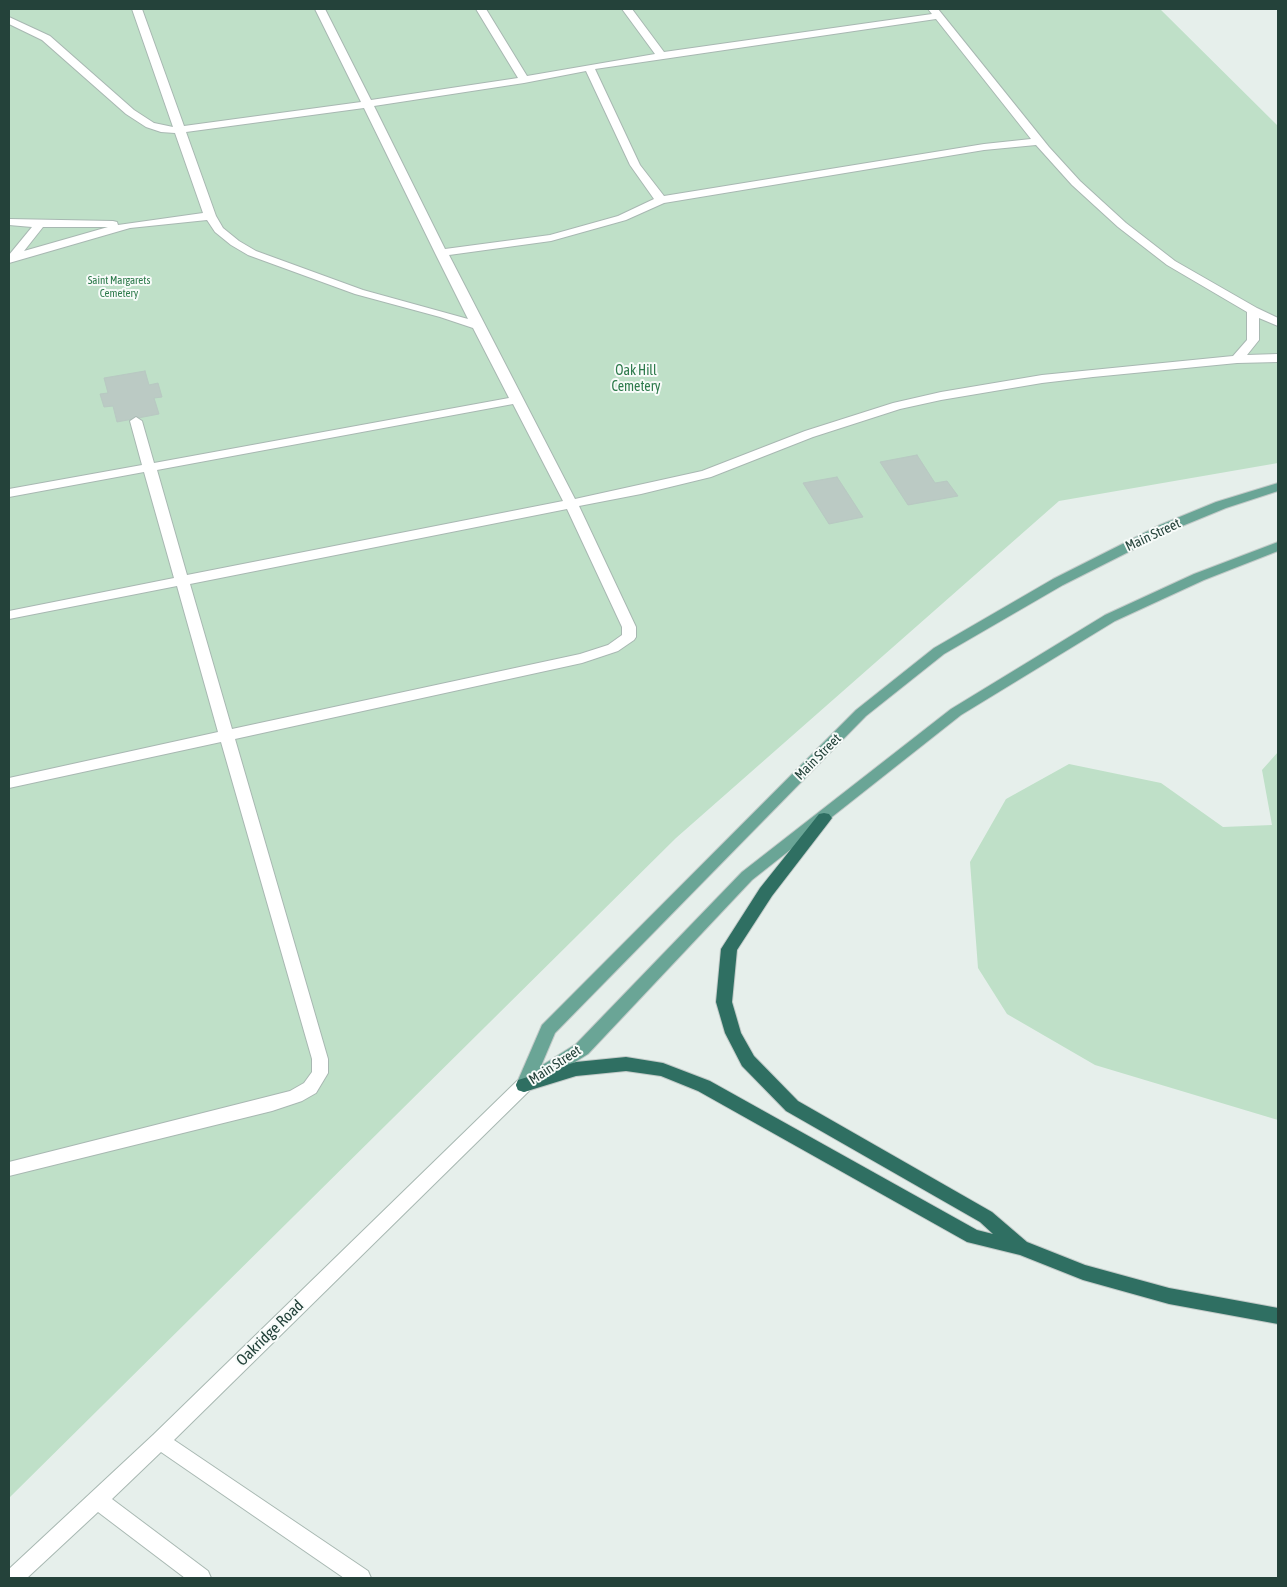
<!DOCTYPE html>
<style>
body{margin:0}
#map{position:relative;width:1287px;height:1587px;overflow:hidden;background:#e6efeb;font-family:"Asap Condensed",sans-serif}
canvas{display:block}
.frame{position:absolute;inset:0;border:10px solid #24423a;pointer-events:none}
</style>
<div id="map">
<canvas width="1287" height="1587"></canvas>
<div class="frame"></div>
</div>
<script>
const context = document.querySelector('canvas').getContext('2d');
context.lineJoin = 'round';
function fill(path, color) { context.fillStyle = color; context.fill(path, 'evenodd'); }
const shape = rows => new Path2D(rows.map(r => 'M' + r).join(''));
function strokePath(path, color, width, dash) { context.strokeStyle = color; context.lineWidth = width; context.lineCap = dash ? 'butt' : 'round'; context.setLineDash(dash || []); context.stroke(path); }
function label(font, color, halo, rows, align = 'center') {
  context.font = font + ' "Asap Condensed",sans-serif'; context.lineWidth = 4; context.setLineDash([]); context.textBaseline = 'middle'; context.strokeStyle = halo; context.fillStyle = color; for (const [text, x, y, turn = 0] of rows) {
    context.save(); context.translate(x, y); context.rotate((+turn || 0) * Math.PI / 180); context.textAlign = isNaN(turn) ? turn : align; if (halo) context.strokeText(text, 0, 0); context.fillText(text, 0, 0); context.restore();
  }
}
const green = shape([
 [9,9,1160,9,1278,126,1278,463,1059,501,676,838,9,1498],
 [1278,752,1278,1120,1095,1065,1007,1014,978,968,970,862,1006,799,1069,764,1161,783,1223,827,1272,825,1262,770]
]);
const building = shape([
 [145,371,149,385,158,383,162,397,154,398,159,414,117,422,113,406,104,407,100,394,108,393,104,378,145,371],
 [917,455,935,483,947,481,958,496,908,505,880,462,917,455],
 [837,477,863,517,829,524,803,483,837,477]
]);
const minor = shape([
 [132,9,142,9,184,126,361,102,315,9,325,9,371,100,518,78,476,9,486,9,527,76,655,54,622,9,632,9,664,52,932,14,928,9,938,9,1049,147,1080,181,1126,223,1175,261,1257,308,1278,318,1278,326,1259,318,1259,340,1247,355,1278,354,1278,362,1237,363,1093,377,1042,383,941,400,900,409,813,437,711,477,641,494,579,506,636,627,636,637,634,640,618,651,582,663,235,739,328,1059,328,1073,316,1093,302,1101,272,1111,9,1176,9,1162,290,1091,304,1083,312,1072,312,1059,221,742,9,788,9,778,218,732,177,586,9,619,9,611,174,578,144,472,9,497,9,489,142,465,130,421,136,417,142,421,154,463,509,398,473,328,440,317,355,294,248,255,231,245,215,232,207,220,130,228,9,263,9,255,32,227,9,225,9,219,113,221,117,222,118,225,203,213,175,133,161,132,146,127,126,114,42,40,9,24,9,17,50,36,134,110,154,123,173,127,132,9],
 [936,19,1031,139,984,144,664,196,640,165,595,69,936,19],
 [586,71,630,165,654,199,618,216,550,235,445,249,374,106,524,83,586,71],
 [364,108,435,253,468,319,363,290,256,251,239,241,223,228,216,216,186,132,364,108],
 [1036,145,1072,185,1118,227,1167,265,1247,312,1247,340,1233,356,1042,375,941,392,893,403,805,431,702,471,575,499,449,255,551,241,626,220,664,203,984,150,1036,145],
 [43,227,108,227,24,251,43,227],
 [513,404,563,501,187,575,157,470,513,404],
 [567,509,622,627,622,635,608,645,580,654,232,729,190,584,567,509],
 [524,1078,530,1080,532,1085,530,1090,174,1440,368,1571,371,1578,344,1578,161,1452,112,1499,208,1571,211,1578,185,1578,98,1512,27,1578,9,1578,9,1569,153,1435,518,1080,524,1078]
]);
const major = shape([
 [1278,483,1278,491,1226,508,1170,531,1063,585,944,654,866,716,555,1033,541,1066,576,1044,742,872,951,709,1105,615,1194,574,1278,542,1278,551,1204,580,1115,621,961,715,752,880,588,1054,530,1090,524,1092,518,1090,516,1085,542,1025,856,710,934,648,1053,579,1160,525,1216,502,1278,483]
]);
const highway = shape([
 [824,813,829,814,832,818,829,822,772,896,737,950,732,1002,741,1033,754,1056,798,1101,992,1212,1027,1242,1085,1265,1169,1288,1278,1308,1278,1324,1169,1304,1083,1280,1020,1255,967,1242,698,1091,661,1076,626,1071,576,1076,524,1092,518,1090,516,1085,518,1080,576,1062,626,1057,663,1063,710,1081,977,1230,993,1234,980,1222,786,1111,742,1066,725,1033,716,1002,721,949,760,888,819,814,824,813]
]);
const farParknames = [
 ["Saint Margarets",119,281],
 ["Cemetery",119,294]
];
const parkNames = [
 ["Oak Hill",636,371],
 ["Cemetery",636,387]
];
const streetNames = [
 ["Main Street",1153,535,-25],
 ["Main Street",818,757,-45],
 ["Main Street",555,1065,-33]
];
const nearStreetnames = [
 ["Oakridge Road",270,1333,-44]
];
fill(green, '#bfe0c8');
fill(building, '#bbcac4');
strokePath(building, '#b8c9c2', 1);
strokePath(minor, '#a8b8b2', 2);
strokePath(major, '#c2cac8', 2);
strokePath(highway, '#c2cac8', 2);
fill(minor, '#fff');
fill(major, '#6aa596');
fill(highway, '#2f6f62');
label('11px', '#2d7a4b', '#f7fbf9', farParknames);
label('14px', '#2d7a4b', '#f7fbf9', parkNames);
label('14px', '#24423a', '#f7fbf9', streetNames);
label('16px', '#24423a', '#f7fbf9', nearStreetnames);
</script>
